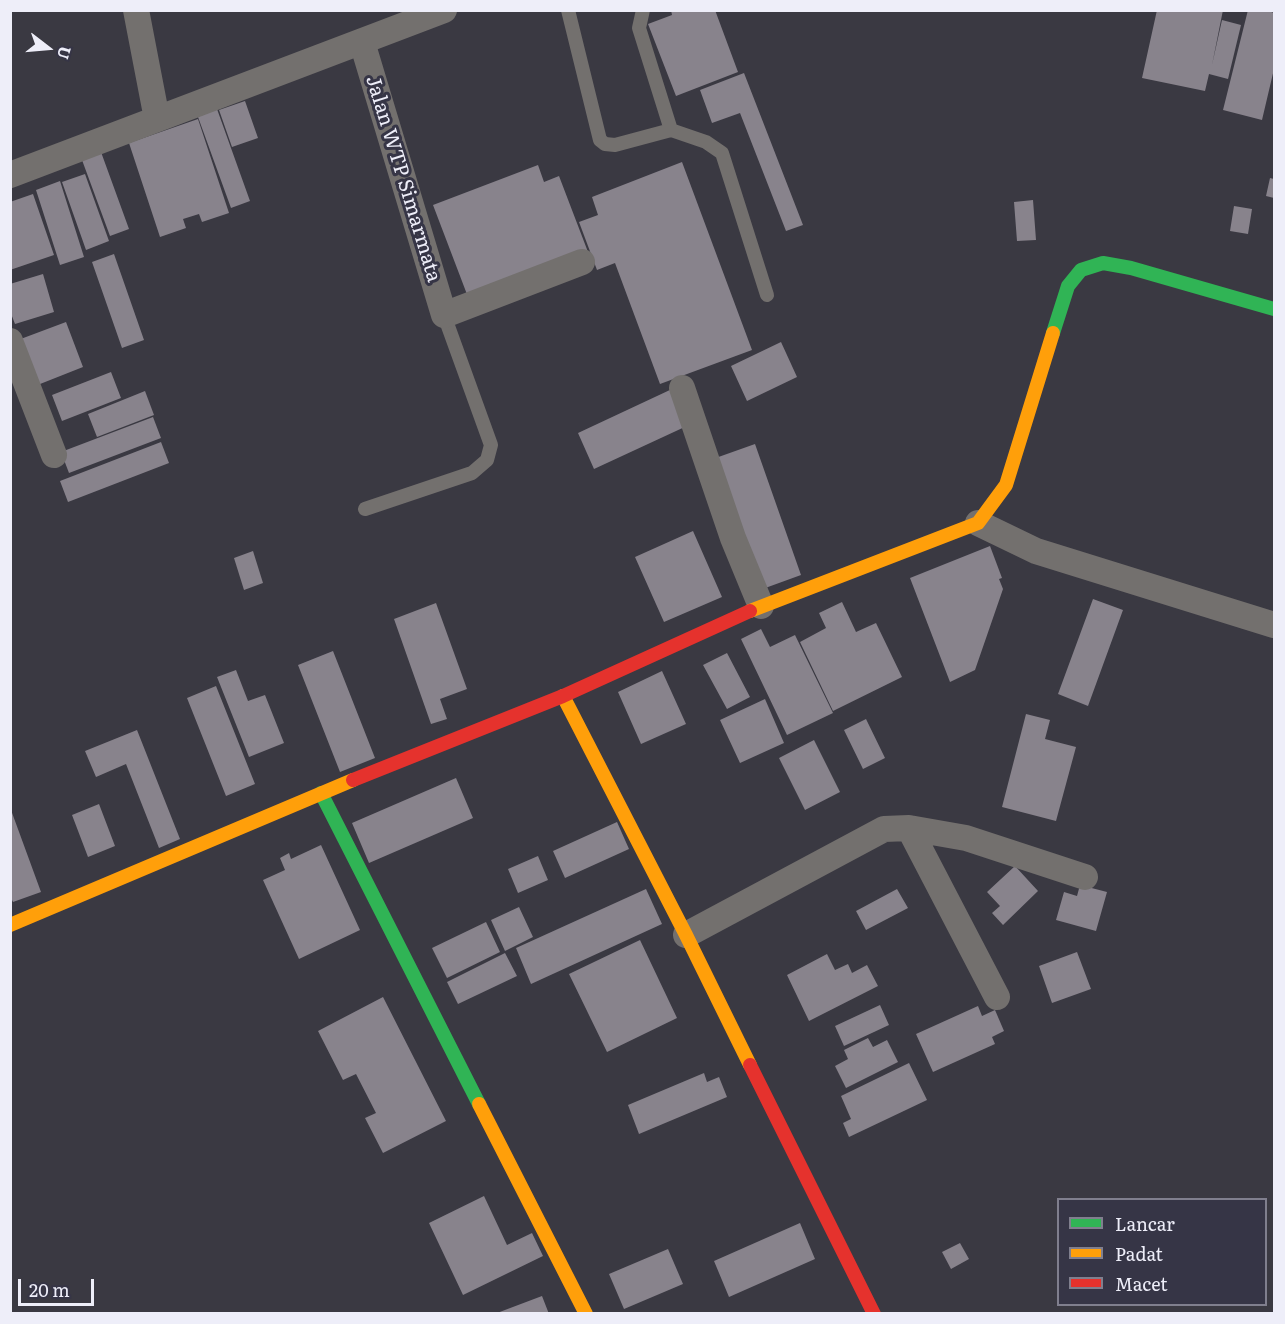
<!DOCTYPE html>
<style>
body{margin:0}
#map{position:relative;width:1285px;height:1324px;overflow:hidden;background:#3a3942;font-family:Literata,serif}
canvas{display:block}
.frame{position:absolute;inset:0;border:12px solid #eeeef9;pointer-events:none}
.legend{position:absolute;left:1057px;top:1198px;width:210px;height:108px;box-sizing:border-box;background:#363546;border:2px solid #807f8e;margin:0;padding:8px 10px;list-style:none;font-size:18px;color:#eeeef9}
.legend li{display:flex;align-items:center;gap:12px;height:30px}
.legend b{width:30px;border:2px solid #807f8e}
.north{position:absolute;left:18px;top:18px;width:60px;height:60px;-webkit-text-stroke:4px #363546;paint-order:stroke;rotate:106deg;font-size:16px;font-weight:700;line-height:24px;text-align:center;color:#eeeef9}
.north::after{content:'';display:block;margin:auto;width:21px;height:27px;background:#eeeef9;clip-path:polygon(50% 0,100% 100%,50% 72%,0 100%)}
.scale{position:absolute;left:18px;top:1279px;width:76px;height:27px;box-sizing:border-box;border:3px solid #eeeef9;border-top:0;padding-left:8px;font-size:18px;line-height:21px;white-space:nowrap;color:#eeeef9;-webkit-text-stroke:4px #363546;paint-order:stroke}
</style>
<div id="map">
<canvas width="1285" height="1324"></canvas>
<div class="frame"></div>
<ul class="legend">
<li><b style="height:8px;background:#30b455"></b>Lancar</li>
<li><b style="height:8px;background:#ff9f0a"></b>Padat</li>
<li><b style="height:8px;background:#e5322d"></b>Macet</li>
</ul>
<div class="north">U</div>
<div class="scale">20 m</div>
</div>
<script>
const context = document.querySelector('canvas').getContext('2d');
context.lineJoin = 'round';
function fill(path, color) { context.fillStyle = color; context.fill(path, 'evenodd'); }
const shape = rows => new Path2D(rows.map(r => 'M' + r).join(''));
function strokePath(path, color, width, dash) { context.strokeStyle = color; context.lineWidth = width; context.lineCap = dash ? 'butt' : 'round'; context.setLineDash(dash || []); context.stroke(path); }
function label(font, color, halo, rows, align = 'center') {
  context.font = font + ' Literata,serif'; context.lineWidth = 6; context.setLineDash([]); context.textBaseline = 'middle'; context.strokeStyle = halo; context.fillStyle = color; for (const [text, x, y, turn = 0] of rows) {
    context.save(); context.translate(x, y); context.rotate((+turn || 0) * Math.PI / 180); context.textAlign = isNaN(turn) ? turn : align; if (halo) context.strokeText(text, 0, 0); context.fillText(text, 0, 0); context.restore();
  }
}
const building = shape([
 [671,10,715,10,738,72,676,96,648,24,672,15],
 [1157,10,1223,10,1212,65,1222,20,1241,25,1228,79,1209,74,1205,91,1142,78],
 [1248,10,1266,10,1274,13,1274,69,1262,120,1223,110],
 [744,73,803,225,786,231,740,113,712,123,700,90],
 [245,101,258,138,232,147,219,110],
 [217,109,250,201,231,208,198,117],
 [198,119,229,213,202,222,199,214,183,219,186,228,160,237,129,143],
 [101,152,129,229,110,236,82,160],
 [682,162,752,350,660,384,615,263,597,270,579,222,598,215,592,197],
 [538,165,544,182,559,176,588,252,468,297,433,205],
 [85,174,109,241,86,250,62,182],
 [1270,178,1274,179,1274,198,1266,196],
 [60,181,84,257,60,265,36,190],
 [33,194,54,255,10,270,10,202],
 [1033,200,1036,240,1017,241,1014,202],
 [1234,206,1252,209,1248,234,1230,231],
 [114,254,144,340,122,348,92,262],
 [43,274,54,312,15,324,10,311,10,284],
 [66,322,83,367,35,386,18,340],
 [781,342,797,377,747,401,731,366],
 [111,372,121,398,62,421,52,395],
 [672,389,689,425,594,469,578,433],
 [145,391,154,415,97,437,88,414],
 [153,417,161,438,69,473,61,452],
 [161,442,169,463,68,502,60,481],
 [755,444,801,575,757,591,710,460],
 [693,531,722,597,664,622,635,557],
 [990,546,1002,578,999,579,1003,589,975,670,950,682,910,578],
 [253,551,263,583,244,590,234,558],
 [1093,599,1123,610,1088,706,1058,694],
 [842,602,856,632,876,623,902,677,833,711,800,642,826,628,819,613],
 [436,603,467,689,440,699,447,719,431,724,394,619],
 [761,629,770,647,795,635,833,713,787,735,741,639],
 [333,651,375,758,340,772,298,665],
 [727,653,750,697,727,709,703,665],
 [236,670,248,701,265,695,284,743,249,757,217,677],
 [662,671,686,724,641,744,618,692],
 [216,686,255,784,226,796,187,698],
 [765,699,784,743,740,763,720,720],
 [1026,714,1050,720,1045,739,1076,747,1056,821,1002,807],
 [866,719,885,758,863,769,844,730],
 [137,730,180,839,159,848,126,764,96,777,85,751],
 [814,740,840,792,805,810,779,758],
 [456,778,473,818,369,863,352,823],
 [99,804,115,846,88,857,72,815],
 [11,810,41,892,13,902,10,896],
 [617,822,629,849,565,878,553,851],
 [321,845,360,930,299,959,263,880,285,870,280,858,289,853,291,859],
 [538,856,548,880,518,893,508,869],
 [1015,866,1038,891,1003,925,992,913,1000,906,987,892],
 [1080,885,1107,892,1096,931,1056,920,1064,892,1077,896],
 [646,889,662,924,531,984,516,948],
 [897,889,908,908,866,930,856,911],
 [519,907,533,937,505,951,491,920],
 [486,922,500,952,447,978,432,948],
 [640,940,677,1018,607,1052,569,974],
 [1077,952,1091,989,1052,1003,1039,966],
 [505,953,517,976,458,1004,447,982],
 [827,954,835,970,848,964,852,973,867,965,878,986,809,1021,787,975],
 [383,997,446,1121,383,1153,365,1118,376,1113,356,1074,343,1080,318,1031],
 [880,1005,889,1025,844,1046,835,1026],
 [978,1006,982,1016,995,1010,1004,1031,992,1037,995,1044,933,1072,916,1034],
 [868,1038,873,1047,887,1040,898,1062,846,1088,835,1066,848,1059,844,1050],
 [909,1063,927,1100,849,1137,843,1123,851,1119,841,1096],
 [704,1073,707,1082,719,1077,727,1097,639,1134,628,1105],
 [484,1196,507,1245,532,1233,543,1256,463,1295,429,1223],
 [800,1223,815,1259,729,1297,714,1261],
 [960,1243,969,1259,951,1269,942,1252],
 [668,1249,683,1284,624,1309,609,1274],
 [542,1296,549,1314,497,1314,497,1313]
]);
const lane = shape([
 [568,10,600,140,605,144,615,145,671,130],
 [643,10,639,28,671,130,706,142,722,153,767,295],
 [365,509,472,473,487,460,491,445,444,315]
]);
const street = shape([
 [136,10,157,119],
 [362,42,444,315,582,262],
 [10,175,444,10],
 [10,341,54,455],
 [682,388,733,538,761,606],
 [978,523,1036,551,1274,625],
 [909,828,997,997],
 [686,935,884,829,909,828,966,838,1085,877]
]);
const fast = shape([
 [1053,333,1068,286,1081,270,1103,263,1131,268,1274,309],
 [321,793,479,1104]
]);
const slow = shape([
 [750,611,978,523,1006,485,1053,333],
 [563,696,686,935,750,1065],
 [10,925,353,780],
 [479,1104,586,1314]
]);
const jam = shape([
 [353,780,563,696,750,611],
 [750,1065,874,1314]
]);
const streetNames = [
 ["Jalan WTP Simarmata",403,179,73]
];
fill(building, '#88838c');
strokePath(lane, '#73706e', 14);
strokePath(street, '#73706e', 26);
strokePath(fast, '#30b455', 14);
strokePath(slow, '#ff9f0a', 14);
strokePath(jam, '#e5322d', 14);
label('20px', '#eeeef9', '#363546', streetNames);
</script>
